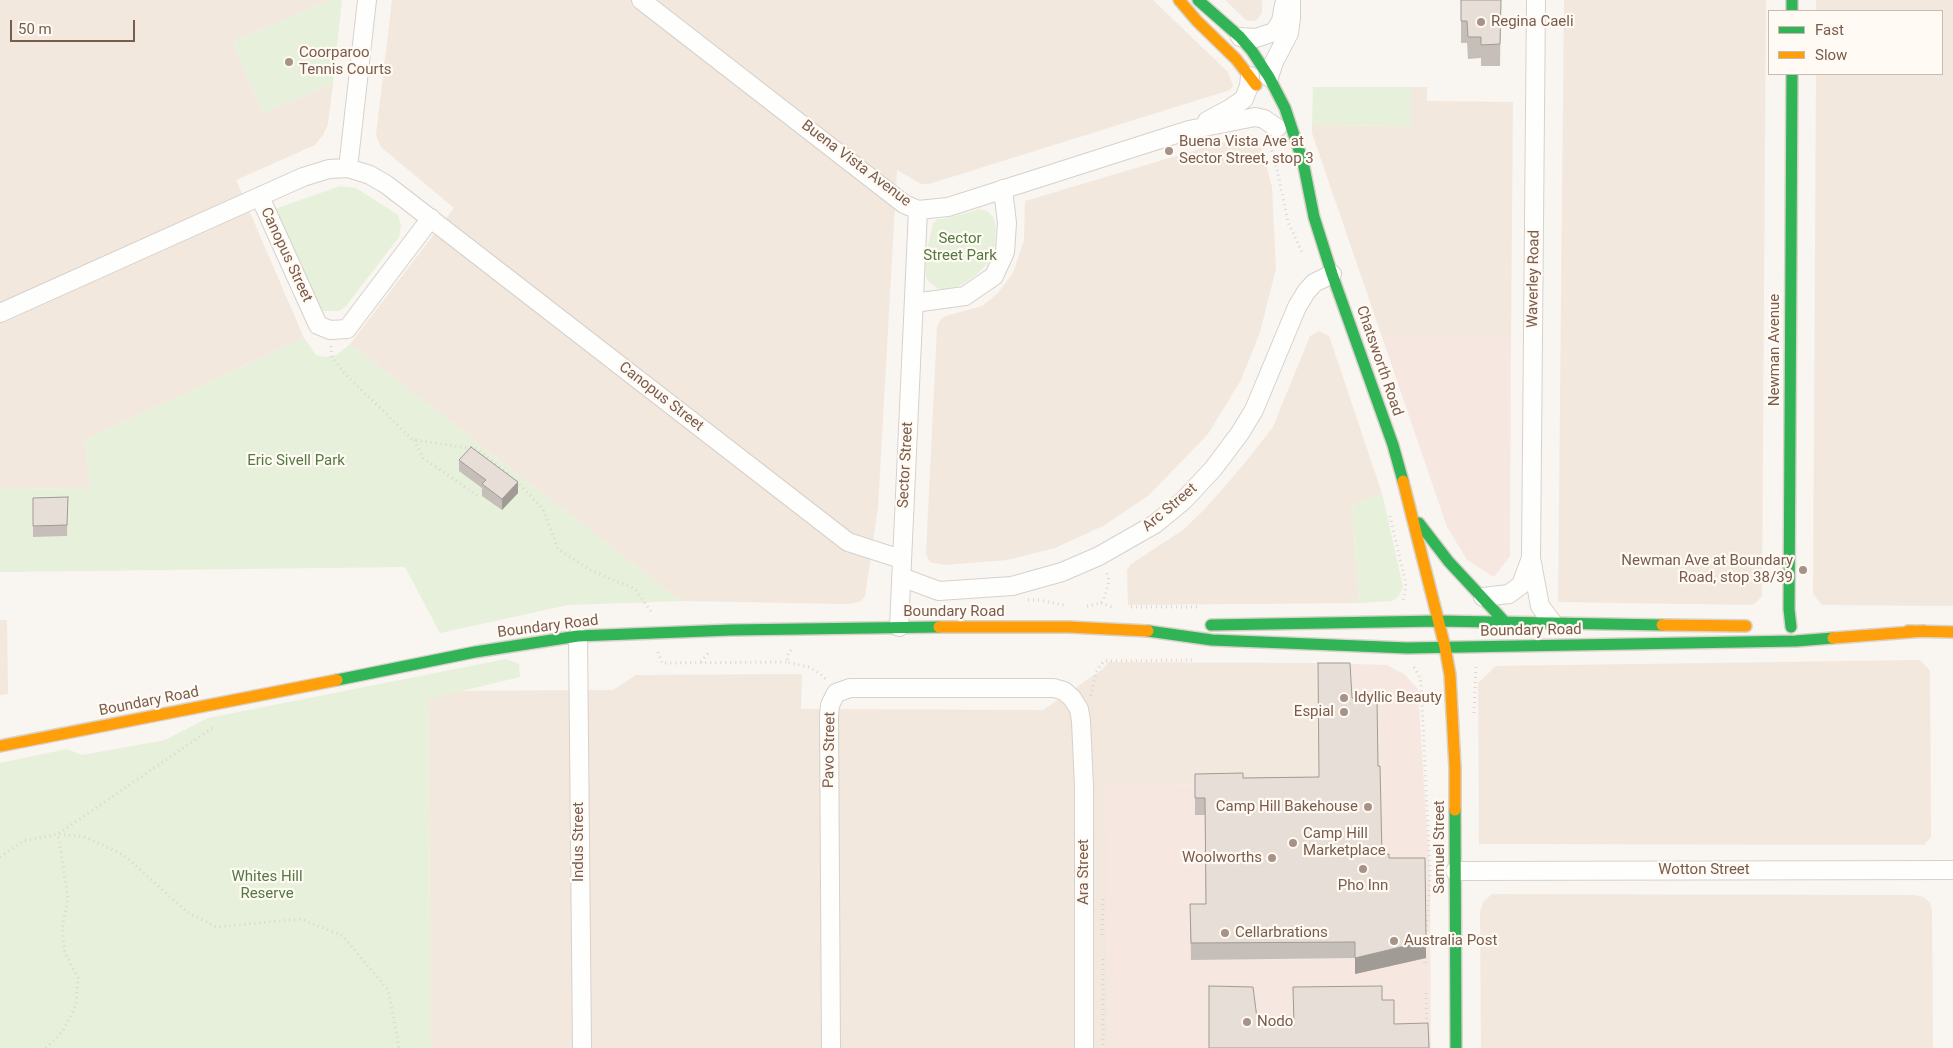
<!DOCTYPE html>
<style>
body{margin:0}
#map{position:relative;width:1953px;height:1048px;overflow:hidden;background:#f9f5f0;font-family:Roboto,sans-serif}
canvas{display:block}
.legend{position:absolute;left:1768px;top:10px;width:175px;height:65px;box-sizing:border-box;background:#fffaf3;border:1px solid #cabbb1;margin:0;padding:6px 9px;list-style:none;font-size:15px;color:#7a5c4d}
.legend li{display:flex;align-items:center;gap:10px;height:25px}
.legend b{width:25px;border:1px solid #cabbb1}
.scale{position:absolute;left:10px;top:20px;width:125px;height:22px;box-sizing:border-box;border:2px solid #7a5c4d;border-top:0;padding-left:6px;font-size:15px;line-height:18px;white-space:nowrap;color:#7a5c4d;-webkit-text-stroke:4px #fffaf3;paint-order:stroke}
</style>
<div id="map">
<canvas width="1953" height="1048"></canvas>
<ul class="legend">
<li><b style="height:6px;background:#30b455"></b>Fast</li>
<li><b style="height:6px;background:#ff9f0a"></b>Slow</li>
</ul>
<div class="scale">50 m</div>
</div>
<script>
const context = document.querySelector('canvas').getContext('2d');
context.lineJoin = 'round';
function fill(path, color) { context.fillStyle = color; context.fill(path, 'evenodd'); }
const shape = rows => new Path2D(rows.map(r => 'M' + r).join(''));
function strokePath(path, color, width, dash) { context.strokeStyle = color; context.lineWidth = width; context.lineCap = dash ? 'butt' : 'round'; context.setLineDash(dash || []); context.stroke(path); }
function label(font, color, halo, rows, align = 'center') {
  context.font = font + ' Roboto,sans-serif'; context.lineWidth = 4.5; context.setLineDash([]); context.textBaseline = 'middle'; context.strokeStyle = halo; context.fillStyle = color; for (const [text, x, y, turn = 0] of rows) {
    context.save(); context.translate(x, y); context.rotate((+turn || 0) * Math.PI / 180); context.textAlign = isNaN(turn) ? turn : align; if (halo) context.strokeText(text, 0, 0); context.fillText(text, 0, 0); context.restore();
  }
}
const residential = shape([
 [0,0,330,0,233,42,263,113,333,83,328,124,323,135,315,145,236,180,304,338,85,440,91,488,0,489],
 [392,0,1153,0,1228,72,1233,86,1230,90,929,184,921,184,897,170,878,507,865,597,859,602,848,604,681,601,350,344,454,208,381,147,376,135],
 [1225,0,1262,0,1262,13,1256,21,1247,21],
 [1564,0,1766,0,1762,596,1753,605,1558,602],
 [1816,0,1953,0,1953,606,1822,605,1813,594,1816,74,1942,74,1942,11,1816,11],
 [1411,87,1427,87,1427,101,1513,102,1511,338,1382,337,1312,133,1312,125,1411,126],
 [1250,134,1256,138,1262,150,1272,187,1276,269,1260,332,1241,380,1208,434,1149,495,1105,525,1055,548,1007,560,945,565,930,562,926,554,937,327,941,319,946,316,982,306,998,293,1013,273,1024,240,1025,201],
 [1319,331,1329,336,1382,493,1352,505,1359,603,1128,605,1127,570,1131,564,1183,530,1205,509,1244,464,1273,427,1310,336],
 [0,620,7,620,8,694,0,695],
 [1920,660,1930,671,1931,837,1924,845,1479,844,1478,683,1496,666],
 [1108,662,1316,663,1319,784,1106,785,1109,1048,431,1048,428,691,613,690,636,675,802,674,801,709,1043,710,1103,669],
 [1492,894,1914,895,1924,897,1930,903,1932,911,1933,1048,1481,1048,1480,913,1483,902]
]);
const commercial = shape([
 [1382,337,1511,338,1510,556,1494,577,1467,560,1447,527],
 [1316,663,1387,665,1404,674,1418,689,1430,877,1431,1048,1109,1048,1105,785,1319,784]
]);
const green = shape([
 [330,0,342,0,333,83,263,113,233,42],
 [1313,87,1411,87,1412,126,1312,125],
 [340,186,356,188,398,215,401,225,399,237,346,306,339,311,319,311,275,209],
 [980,209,987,211,993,217,996,226,995,244,990,261,975,276,961,285,947,290,937,288,929,282,926,277,925,258,933,224,937,219,944,219],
 [304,338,316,355,325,357,337,355,350,344,681,601,568,605,440,633,405,567,0,572,0,489,91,488,85,440],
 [67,509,67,536,33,537],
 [1382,493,1403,587,1398,597,1392,601,1359,603,1352,505],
 [506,659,519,664,520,677,428,699,431,1048,0,1048,0,763,67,749,82,755,165,740,208,718]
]);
const path = shape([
 [1269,141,1277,169,1288,222,1302,252],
 [331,346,332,357,344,373,413,440,477,449,510,475],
 [414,440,423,458,478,496],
 [516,481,543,509,558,549,590,570,635,589,653,614],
 [1390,516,1405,580,1406,588,1403,600,1400,602],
 [1028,600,1039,600,1064,605],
 [1101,603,1112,607],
 [1087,606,1101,603,1104,599,1109,581,1106,570],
 [1131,607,1200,607],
 [791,650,788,653,787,662,809,667,819,673,827,680],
 [658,652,662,663,787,662],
 [701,662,709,652],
 [1414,667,1419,675,1421,684,1430,872,1426,942],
 [1091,696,1096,672,1104,661,1195,660],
 [1474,713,1476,666],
 [0,857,23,841,58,834,85,837,124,855,187,912,216,927,301,919,343,936,388,990,399,1048],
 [1102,935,1103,899],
 [1103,959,1103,1048],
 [1425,963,1425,955],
 [1426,993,1427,1028],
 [1428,1039,1429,1048],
 [46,1048,63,1031,76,1005,78,978,65,953,62,929,68,898,58,834,215,726]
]);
const street = shape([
 [641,0,904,204,918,210,948,207,1189,130,1255,117,1264,119,1277,128],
 [1536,0,1531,558,1540,606,1552,622],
 [1240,37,1256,38,1274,32,1281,21,1284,5],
 [1269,77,1274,62,1289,33,1291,18,1291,0],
 [1207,121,1231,108,1244,99,1249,86,1250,76],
 [348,168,367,0],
 [260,197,318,325,330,330,347,329,431,218],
 [914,303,965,296,994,276,1005,252,1007,223,1003,189],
 [0,313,303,177,329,169,348,168,370,175,387,185,848,542,901,559],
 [901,577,939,591,1012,586,1062,572,1099,556,1155,524,1183,501,1213,469,1240,433,1254,410,1297,307,1306,292,1314,283,1332,274],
 [1483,597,1509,594,1521,585,1531,558],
 [899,627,918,210],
 [578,636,582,1048],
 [1455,871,1953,870],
 [831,1048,829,716,830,705,836,693,850,688,1054,688,1064,691,1072,698,1079,709,1081,721,1084,786,1084,1048]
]);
const fast = shape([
 [1198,0,1240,37,1252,51,1269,77,1285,108,1303,162,1314,217,1332,274,1393,445,1403,481],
 [1792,0,1792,11],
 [1419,523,1449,562,1504,621],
 [1211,625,1439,621,1662,625],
 [1791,627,1789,609,1792,74],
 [1148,631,1212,640,1407,648,1796,641,1833,638],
 [337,680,475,652,578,636,731,630,939,627],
 [1455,810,1456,1048]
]);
const slow = shape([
 [1179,0,1197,21,1236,59,1256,85],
 [1403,481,1445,647,1450,675,1455,768,1455,810],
 [1662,625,1746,626],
 [939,627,1069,627,1148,631],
 [1908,631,1953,632],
 [1833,638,1924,631],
 [0,746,337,680]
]);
const wall = shape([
 [1461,0,1501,0,1500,66,1481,66,1481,58,1468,59,1467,43,1461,43],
 [459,460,518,493,502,510,482,496,482,488,459,471],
 [68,497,67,536,33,537,33,498],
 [1352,698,1378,766,1382,855,1389,858,1426,958,1355,974,1355,958,1191,960,1190,904,1206,904,1205,815,1195,815,1195,774,1243,778,1319,777]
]);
const shadedWall = shape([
 [518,482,518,493,502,510,502,499],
 [1426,941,1426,958,1355,974,1355,958]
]);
const building = shape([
 [1461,0,1501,0,1500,44,1481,45,1481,37,1468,37,1467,21,1461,21,1461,0],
 [471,447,518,482,502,499,482,484,486,480,459,460,471,447],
 [68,497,67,525,33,526,33,498,68,497],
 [1318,663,1350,663,1352,698,1377,698,1378,766,1380,766,1382,855,1389,854,1389,858,1425,858,1426,941,1355,958,1355,942,1191,943,1190,904,1206,904,1205,798,1195,798,1195,774,1243,773,1243,778,1319,777,1318,663],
 [1209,986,1253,987,1258,1026,1294,1026,1293,987,1382,986,1382,1000,1394,1000,1394,1024,1428,1023,1429,1048,1209,1048,1209,986]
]);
const markers = [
 [1481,22,5,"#a69286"],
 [289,62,5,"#a69286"],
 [1169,151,5,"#a69286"],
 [1803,570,5,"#a69286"],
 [1344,698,5,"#a69286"],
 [1344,712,5,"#a69286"],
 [1368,807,5,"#a69286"],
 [1293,843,5,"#a69286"],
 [1272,858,5,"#a69286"],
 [1363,869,5,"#a69286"],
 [1225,933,5,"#a69286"],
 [1394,941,5,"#a69286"],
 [1247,1022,5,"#a69286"]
];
const poiNames = [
 ["Regina Caeli",1491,22],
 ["Coorparoo",299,53],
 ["Tennis Courts",299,70],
 ["Buena Vista Ave at",1179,142],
 ["Sector Street, stop 3",1179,159],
 ["Newman Ave at Boundary",1793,561,"right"],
 ["Road, stop 38/39",1793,578,"right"],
 ["Idyllic Beauty",1354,698],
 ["Espial",1334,712,"right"],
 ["Camp Hill Bakehouse",1358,807,"right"],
 ["Camp Hill",1303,834],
 ["Marketplace",1303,851],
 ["Woolworths",1262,858,"right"],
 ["Pho Inn",1363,886,"center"],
 ["Cellarbrations",1235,933],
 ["Australia Post",1404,941],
 ["Nodo",1257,1022]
];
const streetNames = [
 ["Buena Vista Avenue",856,164,37],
 ["Canopus Street",286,255,65],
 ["Waverley Road",1534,279,-89],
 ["Newman Avenue",1775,350,-90],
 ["Chatsworth Road",1379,361,71],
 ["Canopus Street",661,397,38],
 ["Sector Street",906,465,-87],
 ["Arc Street",1170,508,-40],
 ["Boundary Road",954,612],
 ["Boundary Road",548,627,-7],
 ["Boundary Road",1531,631,-1],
 ["Boundary Road",149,702,-11],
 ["Pavo Street",830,750,-89],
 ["Indus Street",579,842,-90],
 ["Samuel Street",1440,847,-90],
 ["Wotton Street",1704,870],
 ["Ara Street",1084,872,-90]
];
const parkNames = [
 ["Sector",960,239],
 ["Street Park",960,256],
 ["Eric Sivell Park",296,461],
 ["Whites Hill",267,877],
 ["Reserve",267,894]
];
fill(residential, '#f2e8de');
fill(commercial, '#f6e8e1');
fill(green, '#e7f0db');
strokePath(street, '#d7d1cb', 20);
strokePath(fast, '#d9d2cb', 14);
strokePath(slow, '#d9d2cb', 14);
strokePath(path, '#dcd5d0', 3, [1, 4]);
strokePath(street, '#fefefd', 18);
strokePath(fast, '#30b455', 11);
strokePath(slow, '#ff9f0a', 11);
fill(wall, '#c6bfb9');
fill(shadedWall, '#a19b96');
fill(building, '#e6ded7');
strokePath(building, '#a19b96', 1);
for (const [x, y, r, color] of markers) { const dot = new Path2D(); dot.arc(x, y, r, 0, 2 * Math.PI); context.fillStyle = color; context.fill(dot); strokePath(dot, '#fffaf3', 2); }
label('15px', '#7a5c4d', '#fffaf3', poiNames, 'left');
label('15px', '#7a5c4d', '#fffaf3', streetNames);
label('15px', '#537a41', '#fffaf3', parkNames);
</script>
